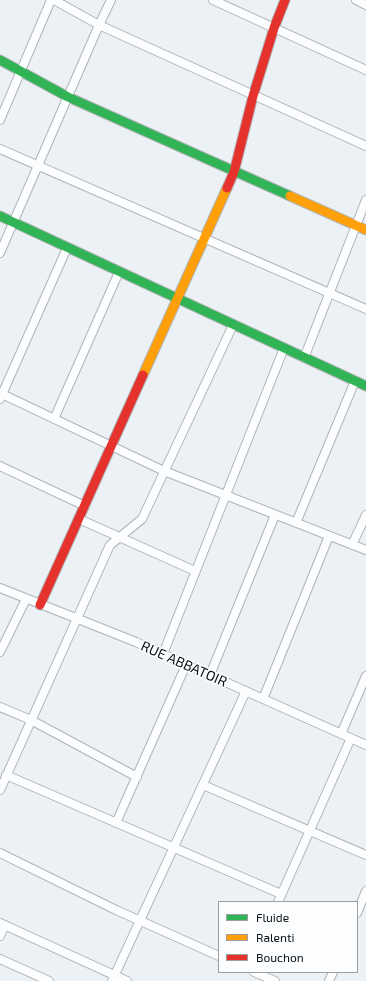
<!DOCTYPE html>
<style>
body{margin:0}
#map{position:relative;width:366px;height:981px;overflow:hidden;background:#ecf1f5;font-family:"Exo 2",sans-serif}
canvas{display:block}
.legend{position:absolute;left:218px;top:901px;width:140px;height:72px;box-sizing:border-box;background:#fbfdff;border:1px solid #9c9ea0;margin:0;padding:5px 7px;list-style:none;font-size:12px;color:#0d1012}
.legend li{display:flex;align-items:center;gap:8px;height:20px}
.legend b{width:20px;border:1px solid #9c9ea0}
</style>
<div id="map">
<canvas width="366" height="981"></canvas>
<ul class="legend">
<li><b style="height:5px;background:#30b455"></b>Fluide</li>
<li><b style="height:5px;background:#ff9f0a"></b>Ralenti</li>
<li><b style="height:5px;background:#e5322d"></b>Bouchon</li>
</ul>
</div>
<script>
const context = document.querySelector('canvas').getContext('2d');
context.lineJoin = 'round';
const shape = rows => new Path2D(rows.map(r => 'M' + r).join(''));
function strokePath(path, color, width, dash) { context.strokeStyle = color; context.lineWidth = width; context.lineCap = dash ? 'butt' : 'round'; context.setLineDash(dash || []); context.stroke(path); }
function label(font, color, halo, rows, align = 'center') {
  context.font = font + ' "Exo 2",sans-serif'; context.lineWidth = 3.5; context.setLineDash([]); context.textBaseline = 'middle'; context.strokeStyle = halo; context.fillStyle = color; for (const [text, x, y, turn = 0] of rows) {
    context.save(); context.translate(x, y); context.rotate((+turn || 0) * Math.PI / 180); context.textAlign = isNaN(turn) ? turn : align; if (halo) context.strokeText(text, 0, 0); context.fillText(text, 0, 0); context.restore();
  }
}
const street = shape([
 [54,0,99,25,366,146],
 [213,0,366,70],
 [356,0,366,5],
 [0,120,51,0],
 [0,149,366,309],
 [0,253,99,25,111,0],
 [304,358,366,200],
 [0,393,164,471,366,550],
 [0,399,67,248],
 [54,419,119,272],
 [0,466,85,506],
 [79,519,195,571],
 [296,523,355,381],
 [352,545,366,515],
 [0,588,136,642,366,745],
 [0,652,26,599],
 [163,654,284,348],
 [210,675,275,515],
 [263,699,329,536],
 [0,707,31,720,137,777],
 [341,734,366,676],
 [6,775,281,894],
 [203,785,366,855],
 [0,790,110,545,142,519,233,325],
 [116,823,186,665],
 [0,853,116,910,219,956],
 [278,902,351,738],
 [357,913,366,891],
 [0,923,127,981],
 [0,936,5,925],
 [0,959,49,981],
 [254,972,275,981],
 [112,981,246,691],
 [329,981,333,972]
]);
const fast = shape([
 [0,60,68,97,290,196],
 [0,216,366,386]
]);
const slow = shape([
 [290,196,366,230],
 [143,375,227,188]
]);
const jam = shape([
 [227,188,234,172,253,96,274,28,285,0],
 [40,605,143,375]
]);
const streetNames = [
 ["RUE ABBATOIR",184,664,24]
];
strokePath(street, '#b0b3b6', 10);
strokePath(fast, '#b0b3b6', 11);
strokePath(slow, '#b0b3b6', 11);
strokePath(jam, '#b0b3b6', 11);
strokePath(street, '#fcfdfe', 8);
strokePath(fast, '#30b455', 9);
strokePath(slow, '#ff9f0a', 9);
strokePath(jam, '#e5322d', 9);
label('14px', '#0d1012', '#fbfdff', streetNames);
</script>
